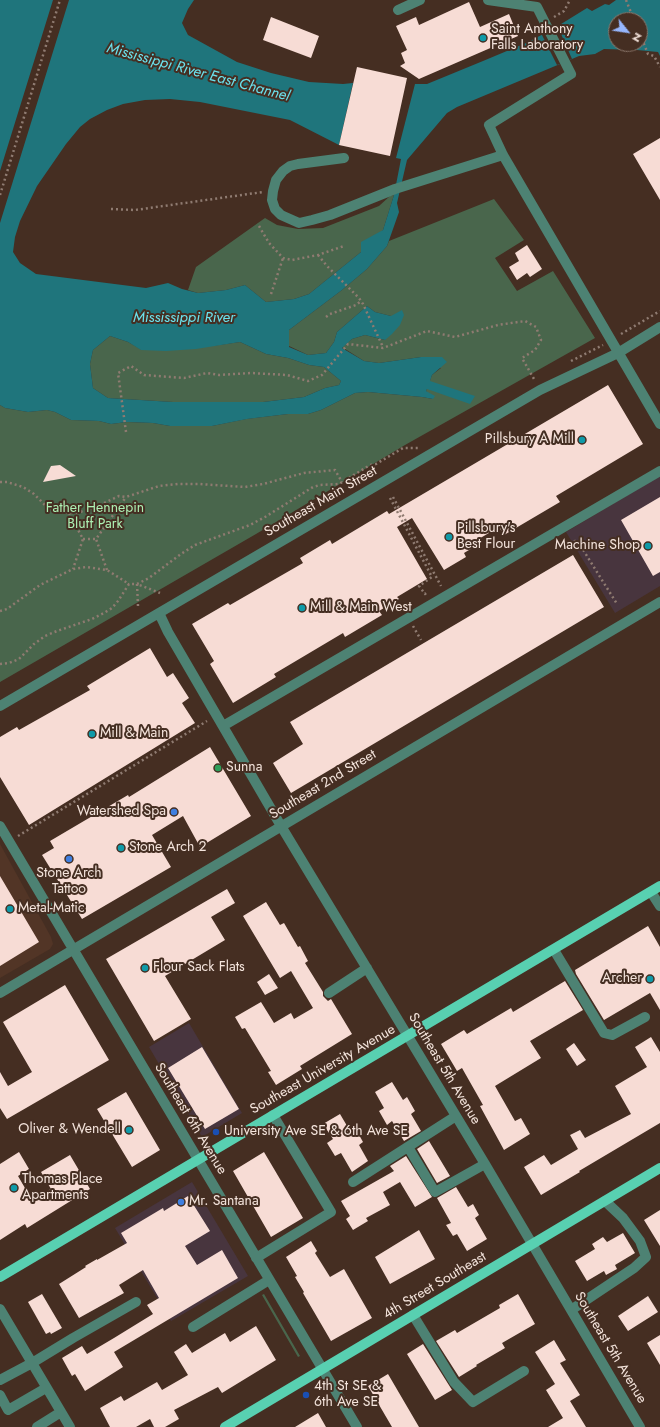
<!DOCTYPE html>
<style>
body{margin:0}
#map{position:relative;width:660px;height:1427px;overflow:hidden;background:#452e22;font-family:Jost,sans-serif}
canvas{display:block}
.north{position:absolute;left:608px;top:12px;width:40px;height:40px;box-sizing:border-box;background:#452e22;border:1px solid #8b776c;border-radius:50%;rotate:120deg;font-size:11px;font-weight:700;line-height:16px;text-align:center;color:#f4e4dc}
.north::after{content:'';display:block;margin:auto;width:14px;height:18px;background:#96b6fd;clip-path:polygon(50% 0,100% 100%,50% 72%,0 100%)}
</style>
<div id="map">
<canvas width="660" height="1427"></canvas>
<div class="north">N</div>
</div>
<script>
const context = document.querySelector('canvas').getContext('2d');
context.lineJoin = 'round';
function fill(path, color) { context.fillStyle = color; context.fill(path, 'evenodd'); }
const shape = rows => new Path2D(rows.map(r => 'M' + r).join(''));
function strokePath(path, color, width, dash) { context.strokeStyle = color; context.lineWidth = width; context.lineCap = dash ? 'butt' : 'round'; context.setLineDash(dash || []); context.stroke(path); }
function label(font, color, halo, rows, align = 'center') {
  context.font = font + ' Jost,sans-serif'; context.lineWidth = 4; context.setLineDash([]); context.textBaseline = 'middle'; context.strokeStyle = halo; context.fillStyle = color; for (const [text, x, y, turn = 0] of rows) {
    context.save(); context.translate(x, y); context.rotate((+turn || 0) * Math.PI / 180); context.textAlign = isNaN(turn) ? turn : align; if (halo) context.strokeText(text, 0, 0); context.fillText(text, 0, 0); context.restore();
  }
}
const commercial = shape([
 [660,476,660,586,615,613,566,532],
 [189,1023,242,1113,202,1137,149,1047],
 [192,1182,248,1276,171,1321,115,1228]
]);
const built = shape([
 [0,844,51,937,53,944,50,949,0,978]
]);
const green = shape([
 [394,195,383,230,361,252,309,294,294,299,266,302,245,285,226,290,198,293,188,290,196,267,265,218,277,225,298,229,323,228,379,206,390,196],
 [494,199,524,240,495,258,517,291,553,271,595,338,405,445,256,534,0,682,0,405,5,408,28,412,47,410,55,412,71,420,99,421,111,424,127,422,153,423,170,426,212,426,246,419,288,414,308,414,321,410,355,393,368,392,422,397,433,399,426,391,432,375,441,368,421,357,379,363,364,361,342,347,352,339,365,335,385,340,391,316,375,312,367,306,337,332,334,342,326,353,308,355,289,346,289,330,342,290,367,269,387,246,389,241],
 [110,336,128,342,142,350,219,345,240,342,266,354,288,358,309,365,324,367,341,381,339,385,325,388,304,397,263,402,173,402,108,398,93,388,90,364,93,350],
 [264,1294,300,1356,298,1357,262,1295]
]);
const water = shape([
 [0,0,194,0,188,9,182,23,188,35,237,62,271,73,309,82,343,84,353,83,339,145,290,120,200,102,170,99,145,100,123,104,107,110,90,119,80,127,66,144,37,186,20,221,15,237,13,252,20,263,36,274,146,288,168,283,182,289,198,293,226,290,245,285,266,302,294,299,309,294,361,252,361,242,383,230,394,195,401,159,396,158,415,84,427,84,483,61,526,43,553,29,587,8,592,11,605,4,609,5,616,0,660,0,660,56,658,52,637,50,604,49,595,54,579,56,572,59,457,107,447,113,407,160,397,203,399,212,387,246,367,269,342,290,289,330,289,347,308,355,326,353,334,342,337,332,367,306,375,312,391,316,402,310,404,315,400,325,392,334,385,340,365,335,352,339,342,348,364,361,379,363,421,357,442,357,447,362,432,375,430,381,475,396,470,404,427,389,426,391,435,396,433,399,422,397,368,392,355,393,321,410,308,414,288,414,247,419,212,426,170,426,153,423,127,422,111,424,99,421,71,420,55,412,47,410,28,412,5,408,0,405],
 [616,20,640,20,640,44,616,44],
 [110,336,128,342,141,350,166,351,196,349,240,342,266,354,288,358,309,365,324,367,341,381,339,385,325,388,304,397,263,402,173,402,108,398,93,388,90,364,93,350]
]);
const pier = shape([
 [53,0,69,0,0,223,0,171],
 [558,27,572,59,557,65,542,35]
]);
const building = shape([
 [469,2,480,27,509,14,518,36,419,79,400,66,405,63,401,53,407,50,396,26,416,17,419,25],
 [271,17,319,36,311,58,263,40],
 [357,67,407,78,390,156,339,145],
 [660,138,660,200,633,154],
 [527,245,542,269,530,277,527,273,517,280,509,267,519,261,515,253],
 [608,385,643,444,556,496,560,502,504,535,499,527,472,543,474,547,464,553,466,557,444,570,412,518,397,527,427,579,397,597,399,599,379,611,382,615,345,637,343,633,274,674,276,677,233,703,210,664,214,661,192,624,228,603,230,605,303,563,300,558,330,540,332,544,387,511,389,514],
 [60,465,76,476,43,482,51,466],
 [660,497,660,572,653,576,621,520],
 [573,555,604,607,291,793,273,763,303,744,290,722],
 [150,648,167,677,173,673,189,698,182,703,195,723,29,825,0,777,0,737,17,727,19,730,90,690,87,686],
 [210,747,251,816,200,847,183,816,152,835,171,867,82,919,42,855,54,848,50,841,128,795,129,797],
 [0,876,39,942,0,966],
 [227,889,235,903,211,917,225,940,165,976,191,1019,154,1041,106,959],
 [266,902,280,925,284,923,298,947,300,946,308,961,305,963,323,992,323,996,328,1001,331,999,352,1034,300,1066,302,1069,276,1085,268,1072,271,1071,245,1028,242,1029,235,1017,261,1002,274,1023,291,1013,294,1019,313,1008,291,971,280,978,243,916],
 [648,926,660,947,660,1010,650,993,604,1020,576,974,575,970],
 [269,974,278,988,265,995,257,982],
 [565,981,583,1010,530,1041,541,1058,495,1086,515,1121,521,1118,530,1134,504,1150,480,1106,483,1105,462,1068,457,1071,441,1044,464,1030,467,1034,511,1008,513,1012],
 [65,985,109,1060,7,1119,0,1108,0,1072,8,1086,32,1072,3,1022],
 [651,1037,660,1052,660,1123,579,1171,580,1172,541,1195,524,1167,544,1155,551,1165,578,1149,570,1135,580,1130,585,1138,631,1114,615,1086,647,1067,635,1047],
 [574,1043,586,1060,577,1066,566,1049],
 [202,1047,239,1109,205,1129,168,1068],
 [392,1082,403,1100,407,1097,415,1111,411,1114,421,1131,404,1141,392,1121,387,1125,379,1111,384,1108,375,1092],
 [126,1092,160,1150,132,1167,97,1109],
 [340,1114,353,1136,358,1133,363,1142,359,1145,368,1161,352,1172,341,1153,335,1156,327,1143,333,1139,323,1124],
 [429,1141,450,1176,437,1183,417,1149],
 [19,1152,29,1169,18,1176,32,1200,51,1189,41,1172,70,1155,90,1189,27,1228,25,1224,0,1240,0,1164],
 [264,1152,303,1218,271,1237,233,1171],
 [406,1156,432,1197,415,1207,400,1182,383,1192,390,1205,366,1218,368,1221,353,1230,346,1219,350,1216,341,1201,394,1171,390,1166],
 [456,1187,468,1207,473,1204,479,1215,475,1218,487,1239,467,1251,457,1234,453,1236,446,1225,451,1223,437,1198],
 [188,1196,210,1231,185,1246,197,1265,222,1250,238,1278,114,1352,123,1367,85,1391,75,1374,72,1376,62,1358,82,1346,87,1354,114,1338,153,1314,147,1305,159,1298,143,1270,119,1285,124,1293,79,1318,59,1284,86,1267,85,1266,97,1259,97,1260,127,1243,121,1233,163,1208,164,1211],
 [660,1210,660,1246,644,1220],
 [419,1230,435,1259,390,1284,375,1257],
 [623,1233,635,1253,615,1265,617,1269,606,1275,604,1271,587,1281,575,1261,595,1249,592,1244,603,1237,607,1242],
 [311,1241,317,1251,315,1253,330,1277,344,1269,372,1318,331,1341,303,1293,304,1292,295,1277,297,1276,286,1257],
 [42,1294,62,1328,51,1334,50,1332,46,1334,28,1302],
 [518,1294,535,1324,502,1343,505,1348,476,1365,477,1366,459,1377,436,1341,455,1330,457,1333,500,1308,499,1305],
 [648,1296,658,1312,628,1331,618,1316],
 [256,1326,276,1360,222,1393,218,1387,174,1410,179,1419,165,1427,154,1427,150,1419,136,1427,110,1427,100,1408,121,1396,124,1401,157,1382,162,1390,188,1375,174,1352,186,1344,192,1353,225,1333,230,1342],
 [660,1335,660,1365,647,1343],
 [554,1340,566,1360,560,1363,580,1395,570,1401,586,1427,548,1427,563,1418,546,1390,555,1384,535,1352],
 [423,1344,452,1390,435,1400,407,1354],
 [388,1374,419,1427,392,1427,368,1386],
 [318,1413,326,1427,295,1427]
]);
const path = shape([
 [626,0,634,20],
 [554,17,564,11,570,0],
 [640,34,648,54,654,56,660,67],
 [0,195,60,0],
 [111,209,135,210,263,192],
 [259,226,269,243,283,258,292,260,318,255,344,246],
 [318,255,327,266,359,298,363,304,382,345,383,348],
 [271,294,283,258],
 [326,317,330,314,356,305,361,301],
 [621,334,660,311],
 [571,361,603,345],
 [126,432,118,373,131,366,144,375,184,378,207,373,219,375,251,373,287,375,308,381,322,375,348,344,383,348,427,331,455,337,498,325,525,321,536,327,541,340,535,350,522,358,534,379],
 [0,482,7,482,23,487,34,494,46,506,59,512,69,513,77,513,98,506,119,496,126,497,159,486,178,484,199,484,245,487,263,484,304,473,335,470,342,482],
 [393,497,441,586],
 [390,498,432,577,419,586,425,594,426,593],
 [69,513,83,539,73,569],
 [83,539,96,539],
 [561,549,577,540,617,604],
 [107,570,96,539,126,497],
 [138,606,137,584,160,593],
 [0,611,7,609,40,585,73,569,86,567,107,570,129,584],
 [413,626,421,640],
 [0,664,9,663,19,659,34,644,45,636,57,631,92,619,104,613,112,608,118,601,129,584,137,584,149,578,181,554,195,545,250,525,265,517,313,487,320,485,339,484,370,465,376,464,403,448,418,448],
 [18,836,207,721]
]);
const minor = shape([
 [488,0,537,7,571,74,489,125,503,155,660,424],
 [398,10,420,0],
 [344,158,298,164,290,166,283,171,276,180,273,191,272,200,275,209,281,215,299,223,312,220,330,215,395,189,503,155],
 [159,613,168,632,281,826,485,1164,640,1427],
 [0,706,540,390,618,353,660,327],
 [223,726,660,471],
 [0,826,357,1427],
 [651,892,660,906],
 [554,950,604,1033,612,1035,645,1017],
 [0,993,660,602],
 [329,993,367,968],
 [408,1147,435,1192,485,1164],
 [353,1182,456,1116],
 [256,1258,331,1212,273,1115],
 [0,1309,70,1427],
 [571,1310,634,1268,646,1257,640,1241,623,1218,605,1201],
 [413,1315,454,1382,473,1402,524,1371],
 [193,1327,269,1280],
 [0,1380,32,1363,73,1338,136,1302],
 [0,1395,8,1410,46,1388],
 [37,1427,61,1412]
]);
const major = shape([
 [0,1277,660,886],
 [225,1427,660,1168]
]);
const markers = [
 [483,38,4,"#0f9aa8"],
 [582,440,4,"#0f9aa8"],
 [449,537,4,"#0f9aa8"],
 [648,546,4,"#0f9aa8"],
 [302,608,4,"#0f9aa8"],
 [92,734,4,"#0f9aa8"],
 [218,768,4,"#2e9e5b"],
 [174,812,4,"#3f7fe0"],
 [121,848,4,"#0f9aa8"],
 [69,859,4,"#3f7fe0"],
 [10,909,4,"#0f9aa8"],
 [145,968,4,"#0f9aa8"],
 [650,979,4,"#0f9aa8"],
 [129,1130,4,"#0f9aa8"],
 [216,1132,4,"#1a4fb4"],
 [14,1188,4,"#0f9aa8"],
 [181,1202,4,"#3f7fe0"],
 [306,1395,4,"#1a4fb4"]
];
const poiNames = [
 ["Saint Anthony",491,30],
 ["Falls Laboratory",491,46],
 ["Pillsbury A Mill",574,440,"right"],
 ["Pillsbury's",457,529],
 ["Best Flour",457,545],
 ["Machine Shop",640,546,"right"],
 ["Mill & Main West",310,608],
 ["Mill & Main",100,734],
 ["Sunna",226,768],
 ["Watershed Spa",166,812,"right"],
 ["Stone Arch 2",129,848],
 ["Stone Arch",69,874,"center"],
 ["Tattoo",69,890,"center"],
 ["Metal-Matic",18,909],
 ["Flour Sack Flats",153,968],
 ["Archer",642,979,"right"],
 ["Oliver & Wendell",121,1130,"right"],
 ["University Ave SE & 6th Ave SE",224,1132],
 ["Thomas Place",22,1180],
 ["Apartments",22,1196],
 ["Mr. Santana",189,1202],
 ["4th St SE &",314,1387],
 ["6th Ave SE",314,1403]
];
const streetNames = [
 ["Southeast Main Street",321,502,-30],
 ["Southeast 2nd Street",323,785,-31],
 ["Southeast 5th Avenue",444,1069,59],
 ["Southeast University Avenue",323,1070,-30],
 ["Southeast 6th Avenue",190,1119,59],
 ["4th Street Southeast",435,1286,-31],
 ["Southeast 5th Avenue",610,1348,59]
];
const parkNames = [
 ["Father Hennepin",95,509],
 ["Bluff Park",95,525]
];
const waterNames = [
 ["Mississippi River East Channel",198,73,15],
 ["Mississippi River",184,318]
];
fill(commercial, '#48353e');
fill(built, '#523526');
fill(green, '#49664c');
fill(water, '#1f757c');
fill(pier, '#452e22');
fill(building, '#f7dcd5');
strokePath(path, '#8f7b71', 2.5, [2, 3]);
strokePath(minor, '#4d8273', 10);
strokePath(major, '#58d0b1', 10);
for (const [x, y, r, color] of markers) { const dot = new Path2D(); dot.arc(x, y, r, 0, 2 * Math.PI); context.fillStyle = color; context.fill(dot); strokePath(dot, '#452e22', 1.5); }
label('14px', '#f4e4dc', '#452e22', poiNames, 'left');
label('14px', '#f4e4dc', '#452e22', streetNames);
label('14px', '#adf1b4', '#452e22', parkNames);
label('italic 15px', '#6be2ed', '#452e22', waterNames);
</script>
